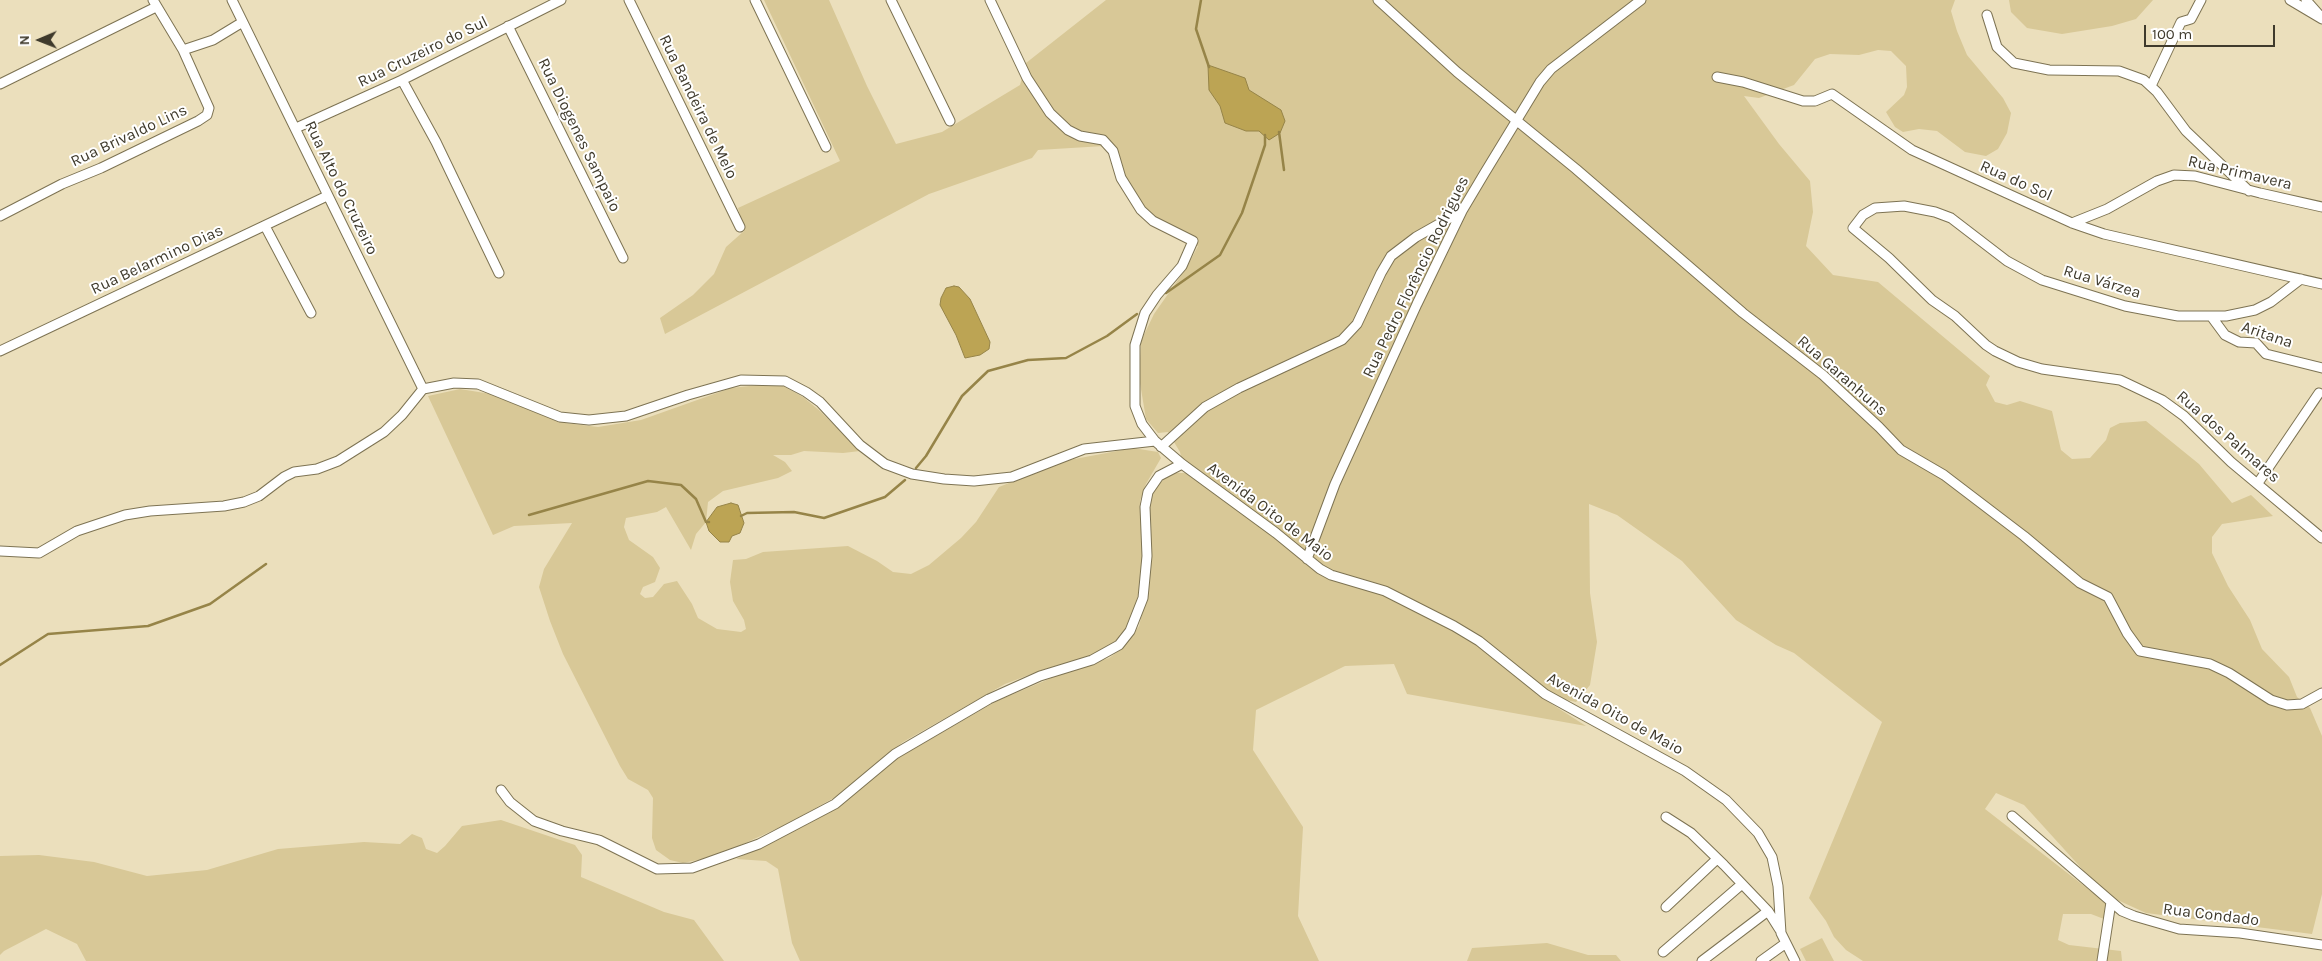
<!DOCTYPE html>
<meta charset="utf-8">
<style>
body{margin:0}
#map{position:relative;width:2322px;height:961px;overflow:hidden;background:#ebdfbc;font-family:Karla,sans-serif}
canvas{display:block}
.north{position:absolute;left:15px;top:15px;width:50px;height:50px;-webkit-text-stroke:4px #fff;paint-order:stroke;rotate:269deg;font-size:14px;font-weight:700;line-height:20px;text-align:center;color:#3f3a2c}
.north::after{content:'';display:block;margin:auto;width:18px;height:22px;background:#3f3a2c;clip-path:polygon(50% 0,100% 100%,50% 72%,0 100%)}
.scale{position:absolute;left:2144px;top:25px;width:131px;height:22px;box-sizing:border-box;border:2px solid #3f3a2c;border-top:0;padding-left:6px;font-size:15px;line-height:18px;white-space:nowrap;color:#3f3a2c;-webkit-text-stroke:4px #fff;paint-order:stroke}
</style>
<div id="map">
<canvas width="2322" height="961"></canvas>
<div class="north">N</div>
<div class="scale">100 m</div>
</div>
<script>
const context = document.querySelector('canvas').getContext('2d');
context.lineJoin = 'round';
function fill(path, color) { context.fillStyle = color; context.fill(path, 'evenodd'); }
const shape = rows => new Path2D(rows.map(r => 'M' + r).join(''));
function strokePath(path, color, width, dash) { context.strokeStyle = color; context.lineWidth = width; context.lineCap = dash ? 'butt' : 'round'; context.setLineDash(dash || []); context.stroke(path); }
function label(font, color, halo, rows, align = 'center') {
  context.font = font + ' Karla,sans-serif'; context.lineWidth = 4; context.setLineDash([]); context.textBaseline = 'middle'; context.strokeStyle = halo; context.fillStyle = color; for (const [text, x, y, turn = 0] of rows) {
    context.save(); context.translate(x, y); context.rotate((+turn || 0) * Math.PI / 180); context.textAlign = isNaN(turn) ? turn : align; if (halo) context.strokeText(text, 0, 0); context.fillText(text, 0, 0); context.restore();
  }
}
const green = shape([
 [764,0,829,0,867,86,896,144,942,132,1020,85,1026,63,1106,0,1955,0,1951,11,1957,31,1967,55,2003,98,2011,113,2007,133,1998,149,1986,156,1965,152,1937,131,1919,129,1903,132,1895,127,1886,112,1904,95,1907,87,1906,66,1891,51,1878,50,1859,55,1830,54,1815,59,1794,85,1759,98,1744,96,1779,144,1810,181,1813,212,1806,246,1833,275,1878,282,1990,376,1986,385,1995,402,2007,405,2020,401,2052,411,2061,450,2072,459,2090,458,2106,440,2110,428,2120,423,2146,421,2199,464,2232,503,2251,495,2273,516,2222,524,2212,537,2212,553,2228,586,2250,620,2262,649,2289,677,2297,697,2310,708,2322,736,2322,894,2312,934,2146,913,2113,898,2093,881,2024,805,1996,793,1985,809,2106,903,2104,919,2091,914,2063,914,2058,940,2069,945,2121,951,2122,961,1863,961,1846,950,1834,937,1826,921,1809,898,1882,722,1794,653,1776,645,1736,620,1682,561,1617,515,1589,504,1590,593,1597,642,1590,685,1576,702,1536,694,1586,726,1407,694,1394,664,1345,666,1256,710,1253,750,1303,827,1298,916,1319,961,800,961,792,943,778,869,766,861,736,859,812,822,855,794,891,762,997,701,1056,676,1109,658,1124,647,1139,626,1148,590,1150,570,1148,509,1151,497,1156,487,1165,478,1175,473,1185,473,1180,452,1168,432,1158,433,1146,419,1139,377,1141,341,1154,314,1187,267,1198,246,1186,242,1139,211,1108,149,1104,146,1038,150,1032,158,929,194,665,334,660,318,693,295,714,274,726,247,744,231,738,208,840,161],
 [2009,0,2153,0,2136,19,2112,26,2062,34,2027,28,2011,12],
 [768,384,783,386,803,397,820,411,860,451,843,453,804,451,791,455,773,455,785,462,792,471,778,478,723,491,708,502,706,522,696,534,691,550,666,507,657,512,626,518,624,527,629,540,653,557,660,568,655,582,643,587,640,594,645,598,653,597,664,584,677,581,692,604,698,618,717,629,741,632,746,629,744,620,733,601,730,582,733,560,746,559,763,552,848,546,877,561,893,572,911,574,929,565,961,538,976,522,999,487,1064,461,1133,448,1158,452,1161,458,1146,484,1140,501,1143,557,1140,587,1134,610,1125,631,1110,646,1084,658,1042,670,1005,684,903,742,837,796,789,823,717,856,683,863,670,860,656,850,652,838,653,798,648,790,628,779,620,766,563,654,550,621,539,587,544,569,572,523,514,526,493,535,428,396,460,389,497,395,565,423,598,427,641,420,731,388],
 [501,820,575,845,582,855,581,877,664,912,694,920,724,961,86,961,77,944,46,929,4,951,0,955,0,856,39,855,94,862,147,876,207,870,278,849,364,842,400,844,412,834,422,838,426,849,437,853,445,846,462,826],
 [1822,938,1834,961,1806,961,1800,949],
 [1547,943,1588,955,1616,955,1621,961,1467,961,1472,948]
]);
const water = shape([
 [1208,65,1245,78,1249,90,1281,110,1285,121,1280,133,1269,140,1259,131,1246,131,1225,123,1220,106,1209,90,1208,65],
 [954,286,959,287,970,299,990,342,989,349,980,355,965,358,956,335,940,305,941,298,946,288,954,286],
 [731,503,738,505,744,523,740,533,732,536,729,542,720,542,709,531,706,522,717,507,731,503]
]);
const stream = shape([
 [1201,0,1196,29,1209,67],
 [1279,132,1284,170],
 [1166,293,1220,255,1242,213,1257,169,1265,145,1265,135],
 [916,468,926,456,962,396,988,371,1028,360,1066,358,1107,336,1137,314],
 [529,515,648,481,681,485,696,499,706,522,709,522],
 [741,516,747,513,794,512,824,518,885,497,905,480],
 [0,665,48,634,148,626,210,604,266,564]
]);
const minor = shape([
 [153,0,183,50,213,40,241,23],
 [232,0,423,389],
 [629,0,740,227],
 [755,0,826,147],
 [891,0,950,121],
 [990,0,1027,78,1050,113,1068,130,1080,136,1103,140,1113,151,1121,178,1141,210,1153,221,1193,241,1182,266,1157,295,1145,313,1135,345,1135,406,1142,424,1155,441,1182,464,1276,533,1320,569,1331,575,1385,591,1454,626,1479,641,1545,694,1685,771,1726,800,1758,833,1772,857,1778,886,1781,933,1795,961],
 [1378,0,1457,72,1576,169,1743,313,1823,375,1879,427,1901,450,1944,475,2024,536,2080,583,2108,597,2127,633,2140,651,2210,664,2229,673,2271,700,2287,705,2302,704,2322,693],
 [2290,0,2322,19],
 [2306,0,2321,17],
 [1987,15,1997,47,2014,63,2049,70,2119,71,2144,80,2157,92,2186,131,2249,191],
 [508,26,623,258],
 [1717,77,1743,82,1803,101,1815,101,1832,94,1912,150,2072,223,2104,234,2322,284],
 [402,80,436,142,499,273],
 [0,84,156,7],
 [2151,86,2181,22,2191,19,2201,0],
 [296,128,402,80,561,0],
 [0,216,62,184,101,168,198,121,207,115,209,108,183,50],
 [2072,223,2107,209,2157,181,2174,175,2195,176,2260,193,2322,207],
 [265,226,311,313],
 [2301,279,2271,302,2255,310,2226,316,2178,316,2125,306,2042,280,2007,261,1951,218,1935,212,1904,206,1875,208,1863,215,1853,228,1889,258,1932,300,1955,316,1986,345,1995,351,2018,362,2042,369,2120,380,2162,400,2184,416,2231,462,2322,538],
 [2211,316,2225,335,2239,342,2256,343,2266,354,2322,368],
 [0,351,327,196],
 [1161,447,1205,407,1239,388,1342,340,1357,324,1381,273,1391,256,1416,237,1462,211],
 [2258,483,2319,393],
 [0,551,39,553,77,531,125,515,150,511,224,506,244,502,259,496,284,477,294,472,317,469,338,461,384,432,402,415,423,389,454,383,478,384,560,417,589,420,626,416,688,395,741,380,785,381,806,392,820,402,860,445,885,464,912,474,944,479,974,481,1012,477,1084,449,1155,441],
 [1307,559,1335,484,1417,304,1462,211,1484,174,1540,82,1551,69,1641,0],
 [501,790,510,802,534,821,562,831,599,840,657,869,692,868,759,844,835,804,895,754,989,699,1040,676,1092,660,1119,645,1130,631,1143,598,1147,556,1145,507,1148,492,1159,476,1182,464],
 [2012,816,2122,911,2134,916,2179,929,2240,933,2322,945],
 [1666,817,1691,833,1724,865,1768,911,1780,930],
 [1666,907,1717,859],
 [1663,952,1742,884],
 [1702,961,1768,911],
 [1761,961,1786,943],
 [2102,961,2111,902]
]);
const streetNames = [
 ["Rua Cruzeiro do Sul",423,52,-26],
 ["Rua Bandeira de Melo",698,107,64],
 ["Rua Diogenes Sampaio",579,135,64],
 ["Rua Brivaldo Lins",129,136,-25],
 ["Rua Primavera",2240,173,13],
 ["Rua do Sol",2016,181,24],
 ["Rua Alto do Cruzeiro",341,188,64],
 ["Rua Belarmino Dias",157,260,-25],
 ["Rua Pedro Florêncio Rodrigues",1416,277,-64],
 ["Rua Várzea",2102,282,17],
 ["Aritana",2267,335,19],
 ["Rua Garanhuns",1842,376,41],
 ["Rua dos Palmares",2228,437,41],
 ["Avenida Oito de Maio",1270,512,37],
 ["Avenida Oito de Maio",1615,714,29],
 ["Rua Condado",2211,915,7]
];
fill(green, '#d8c897');
fill(water, '#bca454');
strokePath(water, '#968448', 1);
strokePath(stream, '#968448', 2.5);
strokePath(minor, '#7d7353', 11);
strokePath(minor, '#fff', 9);
label('16px', '#3f3a2c', '#fff', streetNames);
</script>
